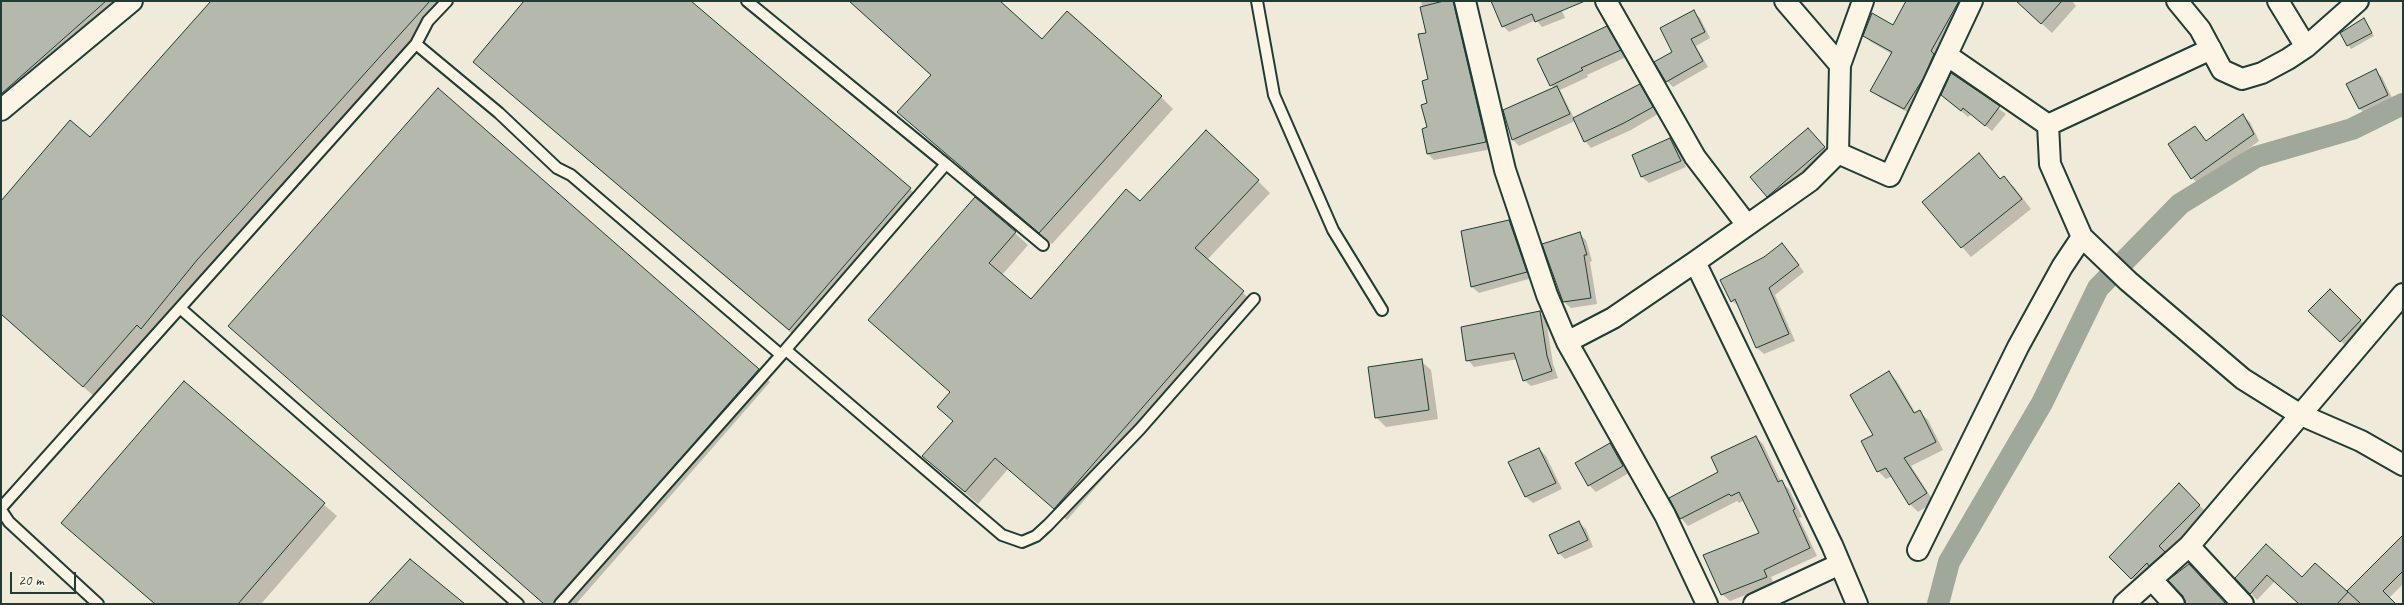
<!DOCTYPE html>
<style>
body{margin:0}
#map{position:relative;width:2404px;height:605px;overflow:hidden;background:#efeada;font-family:Caveat,sans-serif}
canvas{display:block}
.frame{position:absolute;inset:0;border:2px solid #1f3d34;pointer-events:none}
.scale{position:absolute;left:10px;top:572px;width:66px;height:22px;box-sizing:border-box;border:2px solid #1f3d34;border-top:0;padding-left:6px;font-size:15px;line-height:18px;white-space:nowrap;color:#1f3d34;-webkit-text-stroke:4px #fcf5e5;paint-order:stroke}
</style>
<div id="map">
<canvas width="2404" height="605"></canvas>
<div class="frame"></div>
<div class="scale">20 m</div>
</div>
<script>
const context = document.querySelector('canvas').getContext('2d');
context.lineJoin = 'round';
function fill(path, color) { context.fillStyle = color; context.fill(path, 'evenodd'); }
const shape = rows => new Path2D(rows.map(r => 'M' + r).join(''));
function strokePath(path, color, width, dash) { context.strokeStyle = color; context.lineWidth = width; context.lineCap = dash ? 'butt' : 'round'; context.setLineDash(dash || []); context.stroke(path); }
const shadow = shape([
 [1,1,132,1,1,117],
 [213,1,453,1,96,398,1,314,1,210,90,138],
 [849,1,1042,41,1161,97,1173,109,1052,244,899,112,932,76],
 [1421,1,1463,1,1492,149,1434,160,1428,154,1430,80,1427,34],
 [1558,1,1565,18,1542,27,1536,20,1509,32,1503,26],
 [1908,1,1961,1,1911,114,1879,97,1872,90,1892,54,1871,42,1864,36,1894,26],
 [2017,1,2072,1,2076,6,2052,33],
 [1693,12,1700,18,1710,38,1696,46,1708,67,1673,87,1667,81,1674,52],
 [2364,20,2374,36,2351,49,2342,33],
 [1606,28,1613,34,1626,57,1587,75,1588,77,1560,90,1574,118,1640,86,1646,93,1658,114,1631,130,1591,148,1585,141,1575,121,1519,146,1513,140,1555,89,1551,85],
 [2375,71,2382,77,2394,102,2366,115,2360,109,2348,84],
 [487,74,910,189,922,202,802,342],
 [1952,75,2006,114,1992,131,1971,114,1968,117,1949,101],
 [438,90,770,382,576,604,544,604,230,326],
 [2243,116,2250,122,2259,141,2199,184,2192,178,2195,127,2207,142],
 [1815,136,1830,154,1774,202,1767,196],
 [1670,139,1677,146,1686,167,1649,183,1642,177,1633,156],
 [1988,165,2001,180,2004,178,2014,187,2031,209,1971,257,1962,247],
 [1258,181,1270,193,1207,260,1255,304,1067,520,1008,469,978,504,936,468,954,422,938,407,951,392,882,332,1015,233,1028,245,1002,275,1031,300,1140,202],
 [1509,222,1516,228,1532,278,1479,293,1472,287],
 [1579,234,1586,240,1592,261,1590,262,1597,304,1571,308,1564,302],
 [1788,251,1804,272,1775,295,1795,341,1764,354,1757,348,1740,307,1732,301],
 [2330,291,2367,327,2347,347,2310,311],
 [1540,313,1546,319,1553,364,1558,378,1531,386,1524,380,1518,359,1474,367,1468,360],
 [1421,361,1431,370,1438,419,1386,427,1376,417],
 [1889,373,1897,381,1916,414,1920,412,1928,420,1943,450,1911,466,1934,502,1918,512,1910,504,1893,476,1886,479,1878,471,1875,435],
 [184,383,337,516,261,604,155,604,63,523],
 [1756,437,1763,444,1781,482,1789,489,1802,517,1799,518,1817,556,1771,577,1774,584,1730,601,1722,594,1760,533,1745,500,1739,503,1737,501,1688,526,1681,518,1720,473],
 [1610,445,1617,451,1629,473,1596,492,1589,485],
 [1539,449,1546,456,1562,489,1533,503,1526,497,1510,463],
 [2179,485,2206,512,2165,554,2170,559,2138,584,2110,557],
 [1579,523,1586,529,1593,547,1565,559,1559,553],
 [2403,537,2403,584,2389,598,2394,604,2300,604,2275,581,2257,600,2237,578,2266,546,2302,579,2347,593]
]);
const canal = shape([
 [1938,604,1949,562,2042,403,2098,288,2180,204,2256,157,2352,129,2403,104]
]);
const building = shape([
 [1,1,106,1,1,94,1,1],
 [211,1,430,1,197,260,141,329,137,325,83,387,1,314,1,201,70,120,90,137,211,1],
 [524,1,691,1,911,188,789,330,473,62,524,1],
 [849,1,1000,1,1042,39,1067,11,1162,96,1039,233,897,112,931,75,849,1],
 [1444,1,1453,1,1486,142,1427,154,1422,129,1427,127,1421,105,1427,103,1422,81,1428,79,1418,34,1426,33,1420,7,1444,1],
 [1491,1,1585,1,1535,22,1532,14,1502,27,1491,1],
 [1906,1,1959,1,1931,51,1934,54,1923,79,1904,109,1870,91,1892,52,1863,36,1872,13,1893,25,1906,1],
 [2016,1,2062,1,2041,24,2016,1],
 [1694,10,1705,32,1691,39,1703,61,1666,82,1654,62,1672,52,1660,28,1694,10],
 [2364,18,2372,33,2347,46,2340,33,2364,18],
 [1607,26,1621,50,1581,68,1583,70,1550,86,1537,59,1607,26],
 [2376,69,2388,95,2359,109,2346,84,2376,69],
 [1951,73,2000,106,1985,126,1963,108,1961,111,1941,95,1951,73],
 [1640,84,1653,107,1624,123,1584,142,1573,118,1640,84],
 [1557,86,1570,114,1512,140,1503,110,1557,86],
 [438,88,759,369,553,604,544,604,228,326,438,88],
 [2243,114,2254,134,2191,179,2168,144,2195,126,2206,141,2243,114],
 [1808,128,1825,147,1767,197,1750,177,1808,128],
 [1206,130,1259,180,1195,248,1244,291,1054,509,995,458,965,492,922,456,953,421,937,407,950,392,868,320,975,197,1016,232,989,263,1031,299,1126,189,1140,201,1206,130],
 [1670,138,1681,161,1641,177,1632,155,1670,138],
 [1979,153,2000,179,2004,176,2022,199,1961,248,1922,202,1979,153],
 [1509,220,1527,272,1471,287,1461,231,1509,220],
 [1580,232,1587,255,1584,255,1591,298,1563,302,1542,244,1580,232],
 [1782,243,1799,265,1769,288,1789,334,1756,348,1735,299,1731,302,1720,280,1764,257,1782,243],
 [2330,289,2361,320,2340,342,2308,311,2330,289],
 [1540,311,1547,356,1552,371,1523,381,1514,353,1466,361,1461,327,1540,311],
 [1422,359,1429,410,1375,418,1368,367,1422,359],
 [1889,371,1914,413,1920,410,1936,442,1904,458,1927,493,1909,505,1886,468,1877,472,1861,441,1873,435,1850,395,1889,371],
 [184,381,325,503,238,604,155,604,61,523,184,381],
 [1756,436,1778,482,1782,480,1795,509,1793,510,1810,548,1764,570,1767,577,1721,595,1703,555,1759,533,1739,492,1731,496,1729,494,1680,519,1669,498,1718,472,1711,457,1756,436],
 [1610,443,1623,466,1588,486,1575,463,1610,443],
 [1539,448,1556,483,1525,497,1508,462,1539,448],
 [2179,483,2200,505,2159,546,2165,552,2149,566,2147,563,2131,579,2109,557,2179,483],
 [1579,521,1588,540,1558,554,1549,535,1579,521],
 [2403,535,2403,571,2383,591,2396,604,2361,604,2347,591,2403,535],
 [2266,544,2302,577,2315,563,2348,592,2337,604,2299,604,2267,575,2250,594,2235,578,2266,544],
 [410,559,465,604,368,604,410,559],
 [2189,564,2226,604,2186,604,2183,596,2168,580,2189,564]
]);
const service = shape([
 [1257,1,1274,95,1333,230,1382,310],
 [416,44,499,113,557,168,571,175,781,355,946,164,747,1],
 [946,164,1043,245],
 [180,308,518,604],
 [786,350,1002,535,1022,542,1036,536,1048,525,1140,429,1254,299],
 [1,508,416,44,428,21,447,1],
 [1,510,9,522,98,604],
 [560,604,781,355]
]);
const minor = shape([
 [1465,1,1505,170,1547,295,1567,342,1665,515,1707,604],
 [1606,1,1695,157,1747,225],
 [1785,1,1840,65],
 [2177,1,2200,29,2222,70,2242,79,2262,73,2288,59,2306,47,2358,1],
 [2278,1,2306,47],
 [1948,56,2048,125,2050,164,2082,237,2128,281,2243,379,2299,414,2361,441,2403,465],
 [1,110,132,1],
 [2048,125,2211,49],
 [1838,153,1890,176,1972,1],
 [1695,262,1832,545,1857,604],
 [1567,342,1613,318,1695,262,1810,181,1838,153,1840,65,1863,1],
 [2189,546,2243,604],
 [1918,550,2018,347,2062,267,2082,237],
 [2152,580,2174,604],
 [1754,604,1840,564],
 [2124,604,2189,546,2403,294]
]);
fill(shadow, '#0003');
strokePath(canal, '#9fa89a', 22);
fill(building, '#b5b9ad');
strokePath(building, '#1f3d34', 1);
strokePath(service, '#1f3d34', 14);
strokePath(minor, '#1f3d34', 24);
strokePath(service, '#fcf5e5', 10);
strokePath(minor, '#fcf5e5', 20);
</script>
